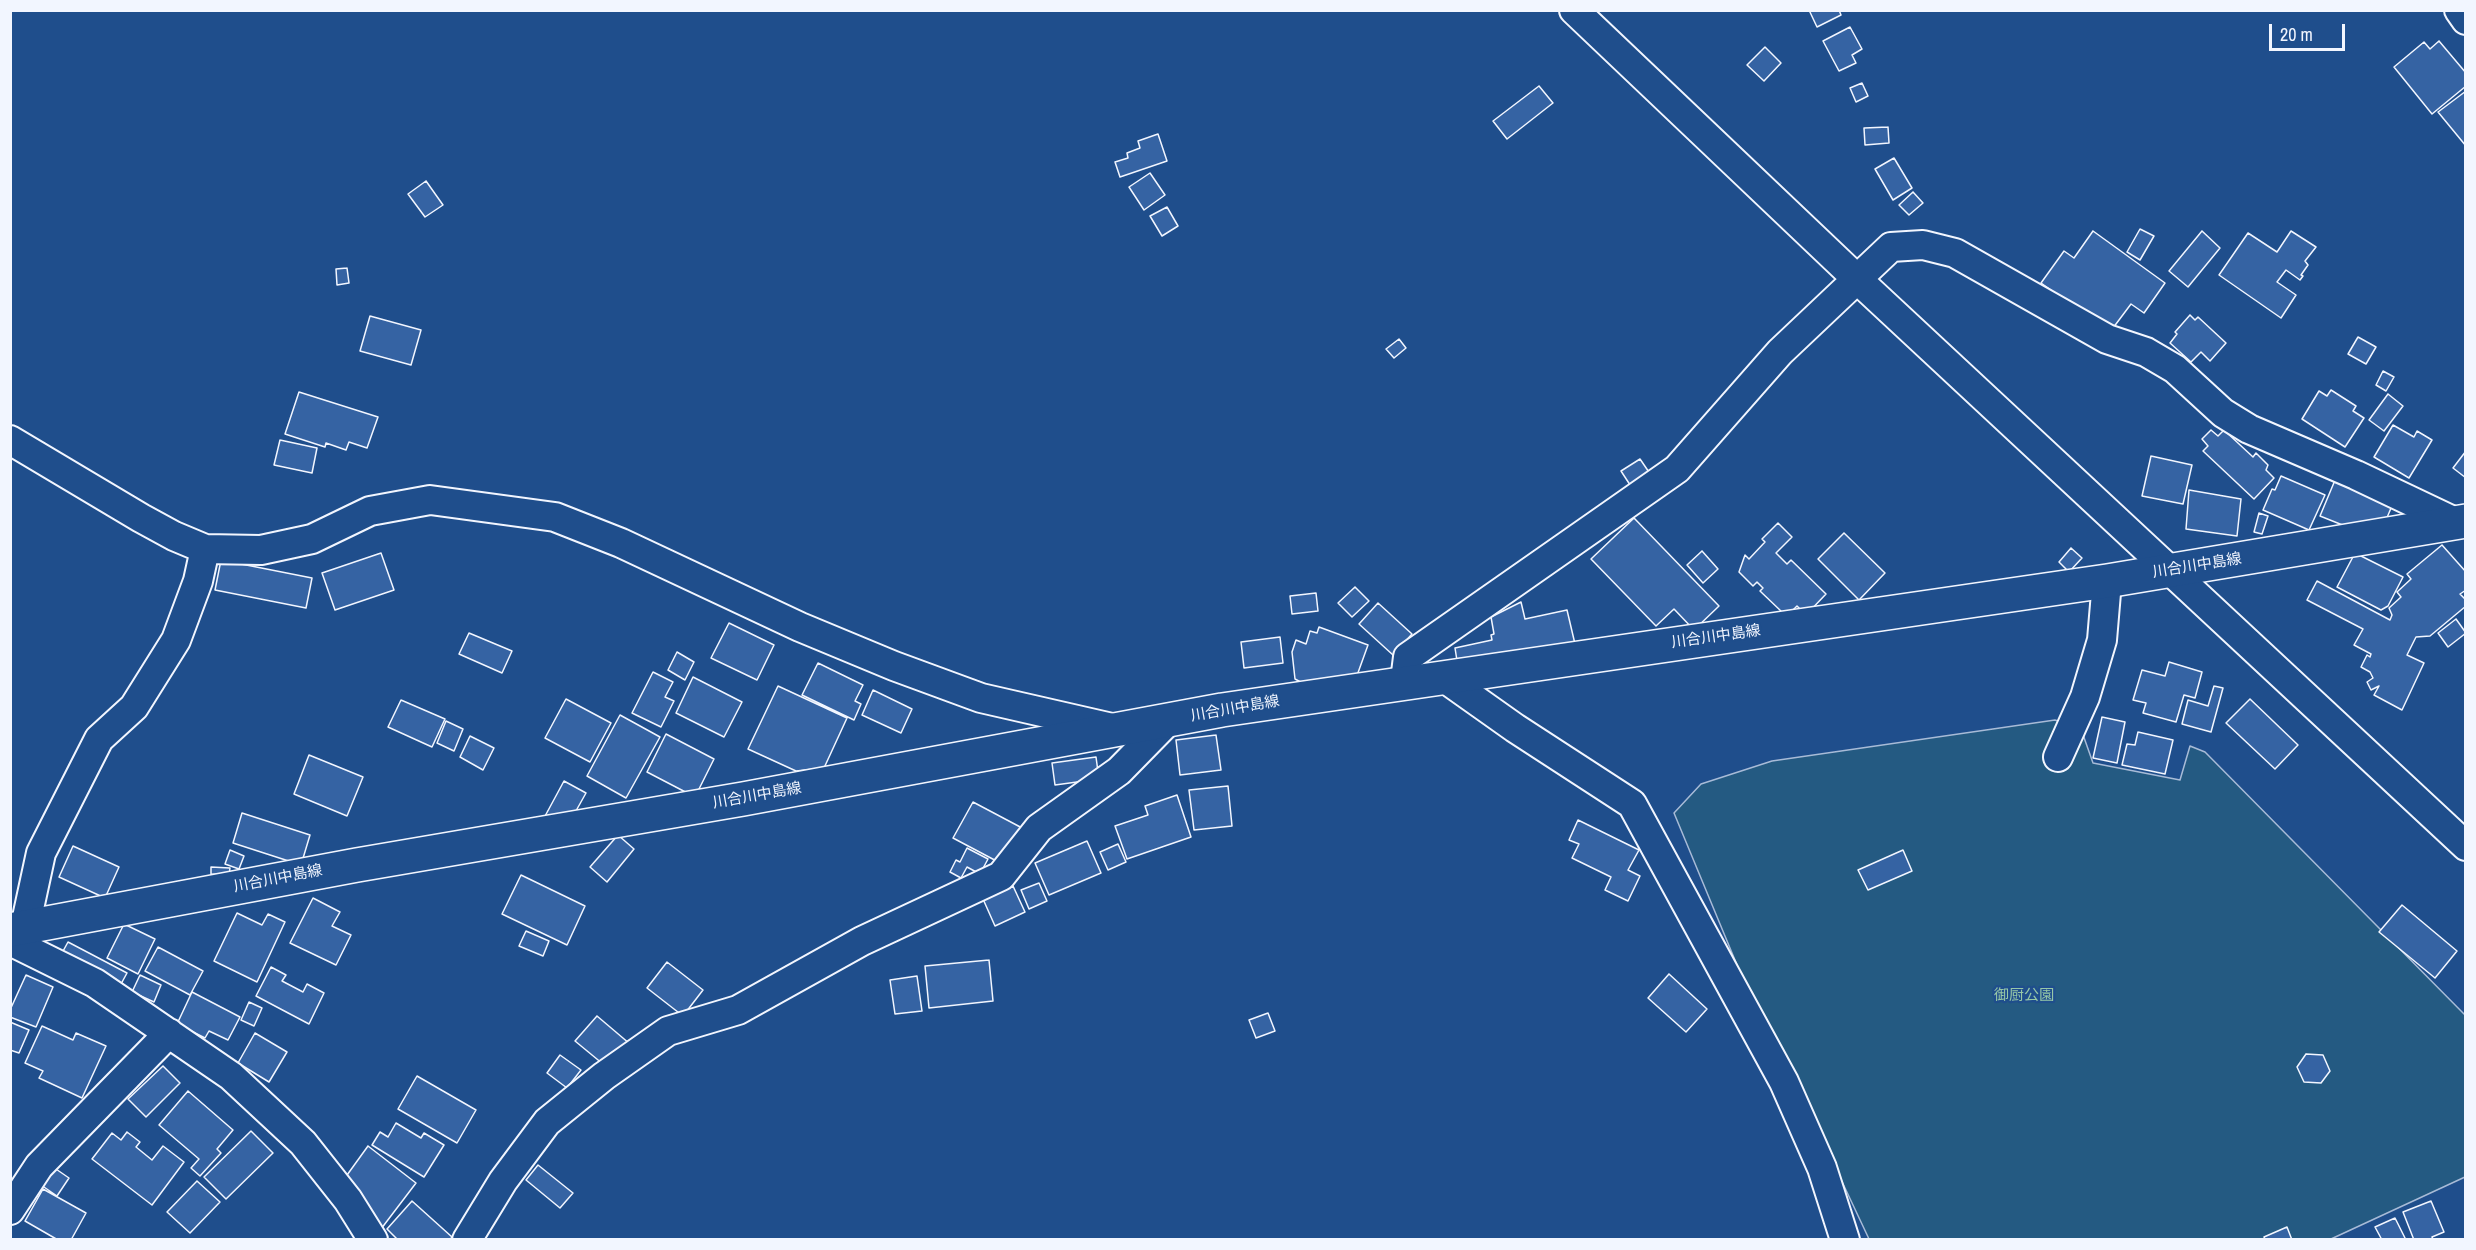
<!DOCTYPE html>
<meta charset="utf-8">
<style>
body{margin:0}
#map{position:relative;width:2476px;height:1250px;overflow:hidden;background:#1f4e8c;font-family:"Archivo Narrow",sans-serif}
canvas{display:block}
.frame{position:absolute;inset:0;border:12px solid #f2f6ff;pointer-events:none}
.scale{position:absolute;left:2269px;top:24px;width:76px;height:27px;box-sizing:border-box;border:3px solid #f2f6ff;border-top:0;padding-left:8px;font-size:18px;line-height:21px;white-space:nowrap;color:#f2f6ff;-webkit-text-stroke:4px #1f4e8c;paint-order:stroke}
</style>
<div id="map">
<canvas width="2476" height="1250"></canvas>
<div class="frame"></div>
<div class="scale">20 m</div>
</div>
<script>
const context = document.querySelector('canvas').getContext('2d');
context.lineJoin = 'round';
function fill(path, color) { context.fillStyle = color; context.fill(path, 'evenodd'); }
const shape = rows => new Path2D(rows.map(r => 'M' + r).join(''));
function strokePath(path, color, width, dash) { context.strokeStyle = color; context.lineWidth = width; context.lineCap = dash ? 'butt' : 'round'; context.setLineDash(dash || []); context.stroke(path); }
function label(font, color, halo, rows, align = 'center') {
  context.font = font + ' "Archivo Narrow","Noto Sans JP",sans-serif'; context.lineWidth = 4.5; context.setLineDash([]); context.textBaseline = 'middle'; context.strokeStyle = halo; context.fillStyle = color; for (const [text, x, y, turn = 0] of rows) {
    context.save(); context.translate(x, y); context.rotate((+turn || 0) * Math.PI / 180); context.textAlign = isNaN(turn) ? turn : align; if (halo) context.strokeText(text, 0, 0); context.fillText(text, 0, 0); context.restore();
  }
}
const green = shape([
 [2055,720,2081,729,2093,763,2180,780,2190,746,2205,752,2465,1015,2465,1177,2331,1239,1869,1239,1789,1069,1754,1006,1674,813,1701,784,1772,761,2055,720]
]);
const building = shape([
 [1809,10,1839,10,1841,15,1817,27,1809,10],
 [1850,27,1862,49,1852,55,1856,63,1839,71,1823,41,1850,27],
 [2439,41,2466,73,2466,86,2432,114,2394,67,2424,42,2430,49,2439,41],
 [1765,47,1781,63,1764,81,1747,65,1765,47],
 [1862,83,1868,96,1856,102,1850,88,1862,83],
 [1539,86,1553,103,1507,139,1493,121,1539,86],
 [2466,91,2466,146,2438,112,2466,91],
 [1888,127,1889,143,1865,145,1864,128,1888,127],
 [1158,134,1167,161,1120,177,1115,162,1128,158,1127,153,1140,148,1138,141,1158,134],
 [1894,158,1912,188,1893,200,1875,169,1894,158],
 [1150,173,1165,195,1144,210,1129,187,1150,173],
 [426,181,443,205,425,217,408,194,426,181],
 [1913,192,1923,203,1909,215,1899,205,1913,192],
 [1167,207,1178,226,1162,236,1150,216,1167,207],
 [2140,229,2154,236,2140,260,2127,252,2140,229],
 [2093,231,2165,283,2144,313,2131,304,2110,332,2041,283,2064,251,2074,258,2093,231],
 [2202,231,2220,248,2188,287,2169,271,2202,231],
 [2291,231,2316,247,2305,261,2308,265,2301,275,2303,276,2300,280,2286,270,2277,282,2296,295,2281,318,2219,275,2248,233,2277,252,2291,231],
 [347,268,349,283,337,285,336,269,347,268],
 [2190,315,2195,320,2198,317,2226,343,2210,361,2201,352,2191,362,2170,343,2177,334,2175,332,2190,315],
 [370,316,421,330,411,365,360,351,370,316],
 [2358,337,2376,347,2366,364,2348,354,2358,337],
 [1399,339,1406,348,1394,358,1386,349,1399,339],
 [2383,371,2394,377,2386,391,2376,385,2383,371],
 [2331,390,2356,406,2353,411,2364,418,2345,447,2302,419,2319,391,2327,396,2331,390],
 [299,392,378,417,367,448,349,442,346,450,326,443,325,447,285,434,299,392],
 [2388,394,2403,406,2384,431,2369,420,2388,394],
 [2393,425,2414,437,2417,431,2432,440,2409,478,2374,457,2393,425],
 [2211,430,2218,436,2224,430,2253,457,2256,453,2268,465,2266,470,2274,478,2254,499,2203,451,2208,446,2202,439,2211,430],
 [280,440,317,448,312,473,274,465,280,440],
 [2466,451,2466,478,2453,468,2466,451],
 [2151,456,2192,465,2183,504,2142,496,2151,456],
 [1640,459,1653,478,1634,491,1621,471,1640,459],
 [2338,473,2394,501,2386,520,2345,526,2320,516,2338,473],
 [2281,476,2325,495,2309,530,2263,510,2272,489,2275,490,2281,476],
 [2189,490,2241,499,2237,536,2186,529,2189,490],
 [2259,513,2268,516,2262,534,2254,532,2259,513],
 [1634,518,1719,606,1694,630,1674,609,1656,626,1591,559,1634,518],
 [1778,523,1792,537,1776,553,1787,564,1791,560,1826,594,1806,615,1797,606,1790,613,1783,613,1760,591,1763,588,1757,582,1753,586,1739,572,1745,555,1749,559,1765,542,1762,539,1778,523],
 [1844,533,1885,573,1859,600,1818,559,1844,533],
 [2442,545,2466,572,2466,590,2460,594,2466,600,2466,606,2430,636,2416,637,2407,655,2424,663,2402,710,2374,695,2379,686,2371,690,2367,682,2373,678,2370,672,2361,667,2367,655,2370,657,2371,654,2354,645,2363,629,2307,600,2317,581,2390,620,2392,615,2389,608,2401,597,2397,592,2411,579,2407,574,2442,545],
 [2071,548,2082,558,2069,572,2059,562,2071,548],
 [1702,551,1718,569,1703,583,1687,565,1702,551],
 [381,553,394,590,335,610,322,573,381,553],
 [2355,553,2403,577,2388,606,2381,610,2337,587,2355,553],
 [221,560,312,578,306,608,215,590,221,560],
 [1355,587,1369,601,1352,617,1338,603,1355,587],
 [1316,593,1318,611,1292,614,1290,596,1316,593],
 [1521,602,1525,619,1567,610,1575,644,1458,667,1455,648,1492,640,1491,635,1494,634,1491,617,1521,602],
 [1378,603,1412,634,1393,655,1359,624,1378,603],
 [2456,619,2466,633,2448,647,2438,633,2456,619],
 [729,623,774,645,757,680,711,658,729,623],
 [1319,627,1368,645,1355,681,1310,687,1295,679,1292,652,1296,640,1306,644,1310,631,1317,633,1319,627],
 [469,633,512,651,502,673,459,654,469,633],
 [1280,637,1283,663,1244,668,1241,642,1280,637],
 [677,652,694,662,685,680,668,670,677,652],
 [2169,662,2202,672,2195,698,2184,695,2176,722,2143,713,2146,703,2133,700,2142,670,2165,676,2169,662],
 [818,663,863,685,855,701,861,704,854,720,802,695,818,663],
 [653,672,673,682,665,697,674,701,661,727,632,713,653,672],
 [693,677,742,702,724,737,676,713,693,677],
 [778,686,847,718,824,768,796,771,748,749,778,686],
 [2214,686,2223,688,2211,732,2182,724,2188,700,2208,706,2214,686],
 [873,690,912,709,901,733,862,715,873,690],
 [566,699,611,723,590,762,545,738,566,699],
 [2250,699,2298,745,2275,769,2226,723,2250,699],
 [401,700,445,719,432,747,388,727,401,700],
 [620,715,660,737,626,798,587,776,620,715],
 [2102,717,2125,722,2117,763,2093,758,2102,717],
 [446,721,463,729,454,751,437,743,446,721],
 [2138,732,2173,740,2165,774,2122,765,2127,744,2135,745,2138,732],
 [666,734,714,759,695,797,647,772,666,734],
 [1216,735,1221,770,1180,775,1176,740,1216,735],
 [470,736,494,748,483,770,460,757,470,736],
 [309,755,363,777,347,816,294,794,309,755],
 [1096,757,1099,779,1055,785,1052,763,1096,757],
 [564,781,586,793,572,818,544,818,564,781],
 [1228,786,1232,826,1194,830,1189,790,1228,786],
 [1177,795,1191,837,1127,859,1115,826,1148,815,1145,806,1177,795],
 [973,802,1024,829,1004,865,953,838,973,802],
 [242,813,310,835,301,865,233,843,242,813],
 [1578,820,1639,850,1628,870,1640,876,1628,901,1605,890,1611,877,1572,858,1579,844,1569,840,1578,820],
 [618,835,634,849,607,882,590,867,618,835],
 [1087,841,1101,873,1049,895,1035,863,1087,841],
 [1118,844,1126,862,1108,870,1100,852,1118,844],
 [73,846,119,867,105,898,59,877,73,846],
 [967,848,988,859,980,874,967,867,961,878,950,872,956,860,960,862,967,848],
 [230,850,244,856,239,869,225,864,230,850],
 [1903,850,1912,871,1868,890,1858,870,1903,850],
 [211,867,230,868,229,875,211,874,211,867],
 [521,875,585,906,567,945,502,914,521,875],
 [1039,883,1047,901,1029,909,1021,890,1039,883],
 [1013,886,1025,912,995,926,983,899,1013,886],
 [313,898,340,912,332,926,351,935,336,965,290,943,313,898],
 [2402,905,2457,951,2435,978,2379,932,2402,905],
 [237,913,262,925,268,914,285,922,257,982,214,961,237,913],
 [124,924,155,939,138,974,107,958,124,924],
 [526,931,549,941,543,956,519,946,526,931],
 [68,942,127,973,121,984,62,953,68,942],
 [158,947,203,971,190,995,145,971,158,947],
 [989,960,993,1001,929,1008,925,966,989,960],
 [667,962,703,990,683,1016,647,988,667,962],
 [271,967,286,975,282,981,303,992,307,984,324,993,309,1024,256,996,271,967],
 [1669,974,1707,1009,1686,1032,1648,998,1669,974],
 [26,975,53,987,36,1027,10,1017,10,1010,26,975],
 [140,975,161,985,154,1002,132,992,140,975],
 [917,976,922,1011,895,1014,890,980,917,976],
 [192,992,240,1017,228,1040,209,1031,205,1038,177,1024,192,992],
 [249,1002,262,1008,254,1026,241,1020,249,1002],
 [1268,1013,1275,1031,1256,1038,1249,1020,1268,1013],
 [597,1016,630,1044,609,1069,575,1041,597,1016],
 [10,1022,29,1030,19,1053,10,1050,10,1022],
 [42,1026,73,1040,76,1033,106,1046,82,1098,39,1078,43,1071,25,1063,42,1026],
 [255,1033,287,1052,269,1082,238,1063,255,1033],
 [2306,1054,2323,1055,2330,1071,2321,1083,2304,1082,2297,1067,2306,1054],
 [560,1055,581,1070,567,1088,547,1073,560,1055],
 [163,1066,180,1083,146,1117,128,1099,163,1066],
 [417,1076,476,1110,457,1143,398,1109,417,1076],
 [188,1091,233,1130,217,1149,221,1153,200,1176,191,1168,199,1159,159,1125,188,1091],
 [396,1123,421,1138,424,1133,444,1145,424,1177,372,1145,380,1132,388,1137,396,1123],
 [251,1131,273,1153,226,1199,204,1177,251,1131],
 [127,1132,140,1142,136,1147,152,1160,163,1146,184,1162,152,1205,92,1159,112,1133,121,1140,127,1132],
 [368,1146,416,1183,381,1229,342,1182,368,1146],
 [538,1165,573,1193,560,1208,526,1180,538,1165],
 [53,1167,69,1178,57,1196,41,1185,53,1167],
 [197,1181,220,1202,190,1233,167,1212,197,1181],
 [43,1189,86,1213,71,1240,58,1240,25,1221,43,1189],
 [412,1201,452,1237,450,1240,398,1240,387,1229,412,1201],
 [2431,1201,2444,1232,2432,1237,2433,1240,2414,1240,2403,1212,2431,1201],
 [2395,1218,2406,1240,2382,1240,2375,1227,2395,1218],
 [2287,1227,2292,1240,2265,1240,2264,1237,2287,1227]
]);
const minor = shape([
 [1574,10,1857,279,2466,846],
 [2459,10,2466,20],
 [10,440,141,518,174,536,205,549,261,550,312,539,370,511,430,500,555,517,621,543,800,627,894,666,981,698,1112,728],
 [1443,677,1515,728,1632,804,1784,1082,1822,1168,1845,1240],
 [1405,681,1408,657,1677,469,1780,352,1891,247,1923,245,1955,253,2107,339,2146,352,2175,369,2223,413,2249,429,2356,475,2457,523],
 [2058,757,2085,697,2102,640,2107,581],
 [25,927,41,853,99,739,134,707,176,640,198,581,205,549],
 [10,941,95,983,231,1076,303,1143,348,1200,373,1240],
 [10,1210,39,1166,169,1033],
 [467,1240,503,1181,547,1122,604,1076,668,1031,738,1010,862,941,1001,876,1039,828,1119,771,1168,721]
]);
const major = shape([
 [10,930,357,865,743,799,1222,710,2107,581,2466,521]
]);
const streetNames = [
 ["川合川中島線",2197,566,-9],
 ["川合川中島線",1716,637,-8],
 ["川合川中島線",1235,709,-10],
 ["川合川中島線",757,796,-10],
 ["川合川中島線",278,879,-11]
];
const parkNames = [
 ["御厨公園",2024,996]
];
fill(green, '#245a82');
strokePath(green, '#a8bbd7', 1.5);
fill(building, '#3563a3');
strokePath(building, '#f2f6ff', 1.5);
strokePath(minor, '#f2f6ff', 32);
strokePath(major, '#f2f6ff', 36);
strokePath(minor, '#1f4e8c', 28);
strokePath(major, '#1f4e8c', 33);
label('15px', '#f2f6ff', '#1f4e8c', streetNames);
label('15px', '#97c8a6', '#1f4e8c', parkNames);
</script>
